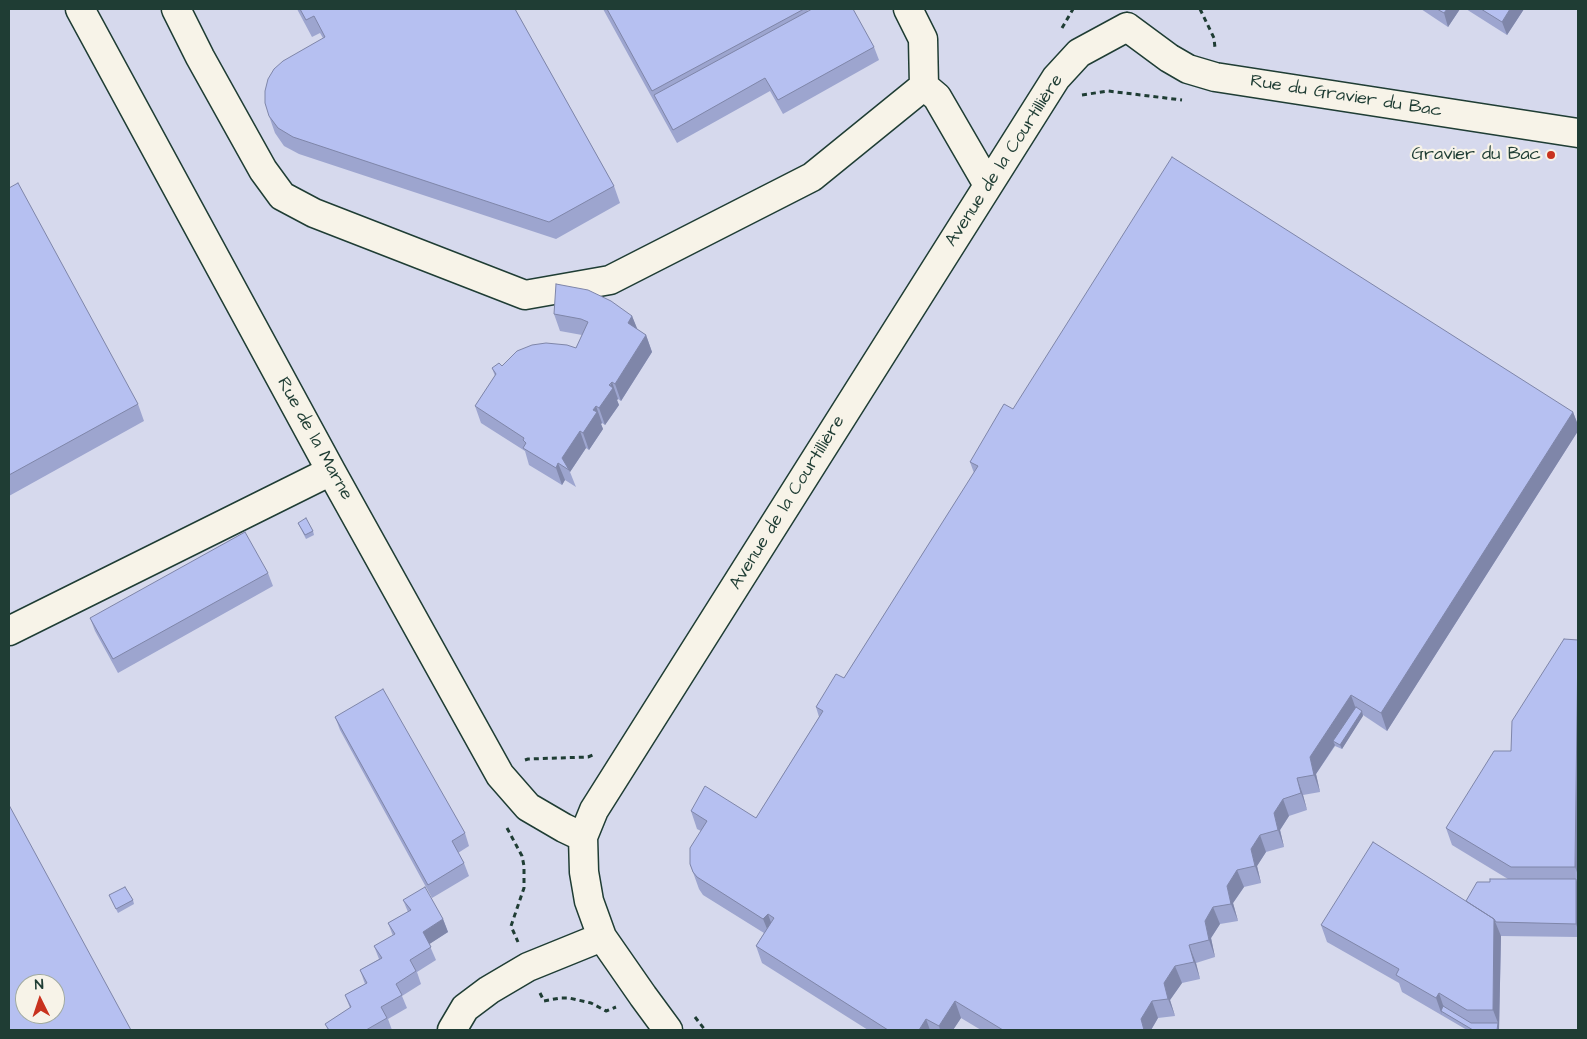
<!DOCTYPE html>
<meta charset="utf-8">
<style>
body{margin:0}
#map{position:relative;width:1587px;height:1039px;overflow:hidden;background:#e4e4eb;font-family:"Architects Daughter",sans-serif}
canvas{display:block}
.frame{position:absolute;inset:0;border:10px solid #1f3d34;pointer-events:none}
.north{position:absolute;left:15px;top:974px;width:50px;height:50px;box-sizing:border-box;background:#f7f3e8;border:1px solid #a1aaa0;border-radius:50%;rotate:356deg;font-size:14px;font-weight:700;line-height:20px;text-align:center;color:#1f3d34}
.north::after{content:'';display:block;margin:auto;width:18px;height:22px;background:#c8321e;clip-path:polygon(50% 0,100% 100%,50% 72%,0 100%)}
</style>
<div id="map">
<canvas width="1587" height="1039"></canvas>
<div class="frame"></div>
<div class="north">N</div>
</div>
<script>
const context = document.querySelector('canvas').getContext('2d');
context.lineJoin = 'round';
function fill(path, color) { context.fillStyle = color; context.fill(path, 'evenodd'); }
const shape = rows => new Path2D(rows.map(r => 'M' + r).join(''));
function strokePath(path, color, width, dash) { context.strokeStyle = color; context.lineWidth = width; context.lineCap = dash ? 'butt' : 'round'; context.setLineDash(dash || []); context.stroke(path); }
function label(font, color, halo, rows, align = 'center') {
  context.font = font + ' "Architects Daughter",sans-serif'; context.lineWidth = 4.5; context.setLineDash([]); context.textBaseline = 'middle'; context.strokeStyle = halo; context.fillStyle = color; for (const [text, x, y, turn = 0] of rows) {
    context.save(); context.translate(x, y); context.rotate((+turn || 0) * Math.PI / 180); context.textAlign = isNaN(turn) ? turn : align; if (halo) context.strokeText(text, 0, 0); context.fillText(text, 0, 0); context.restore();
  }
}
const built = shape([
 [9,9,1578,9,1578,1030,9,1030],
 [25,984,55,984,55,1014,25,1014]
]);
const path = shape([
 [1200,9,1214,38,1215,48],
 [1062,28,1073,9],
 [1082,95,1108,91,1182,100],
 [525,760,528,759,588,757,595,754],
 [507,828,522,856,524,866,524,888,511,926,518,942],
 [540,993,544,1001,560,998,569,998,591,1003,606,1011,616,1007],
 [695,1017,705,1030]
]);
const minor = shape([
 [80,9,331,471,500,775,528,807,564,828,583,837],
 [176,9,200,57,263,170,282,196,314,213,525,295,610,280,812,177,924,86,923,39,908,9],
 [1127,27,1169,58,1188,69,1215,77,1578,133],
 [924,86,937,97,988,185],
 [9,631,331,471],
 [452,1030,465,1008,489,990,528,967,602,937],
 [668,1030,643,996,602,937,589,901,584,872,583,837,594,810,1056,78,1079,53,1127,27]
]);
const wall = shape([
 [297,9,515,9,614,186,620,203,556,239,299,154,284,146,275,133,269,116,323,38,320,33,312,37],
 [603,9,807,9,808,11,874,47,879,60,783,114,770,91,677,143],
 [1421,9,1460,9,1448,27],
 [1466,9,1524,9,1507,35],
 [9,188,138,404,144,421,9,496],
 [554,314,632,316,637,329,646,335,652,352,621,401,618,399,617,400,619,405,605,425,602,423,601,424,603,429,589,450,586,448,570,472,576,487,565,480,562,485,529,465,525,451,481,423,475,406,495,376,492,368,576,348,582,335,560,331],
 [1013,409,1573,412,1578,425,1578,431,1387,731,1363,715,1342,749,1335,746,1316,774,1320,792,1303,795,1307,810,1289,816,1280,830,1284,847,1266,852,1257,866,1261,883,1244,887,1233,903,1238,921,1220,924,1211,938,1215,957,1196,963,1200,979,1182,983,1170,1000,1175,1016,1158,1018,1151,1030,981,1030,961,1018,953,1030,868,1030,762,963,756,946,764,933,703,895,699,889,690,864,701,831,697,829,691,811,756,818,819,717,816,707,844,678,974,473,970,462],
 [298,523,313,531,314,535,306,539],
 [268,573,273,586,118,673,95,631,90,618],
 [1578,640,1578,937,1501,936,1499,1030,1467,1030,1402,992,1399,983,1327,942,1321,925,1466,901,1490,882,1508,879,1452,845,1446,828,1511,751],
 [335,717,465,833,469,846,458,853,464,863,469,876,432,898,340,730],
 [109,895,133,900,134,904,118,913],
 [403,900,443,919,448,932,429,944,436,960,417,972,421,984,402,996,407,1008,388,1019,392,1030,328,1030,325,1024,350,1008,345,995,365,984,360,970,379,959,374,946,393,936,388,923,408,912]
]);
const shadedWall = shape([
 [1447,9,1460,9,1448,27,1444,13],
 [1510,9,1524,9,1507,35,1502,22],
 [632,316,639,333,628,323],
 [646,335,652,352,621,401,615,384],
 [612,382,618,399,617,400,619,405,605,425,599,408],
 [596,406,602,423,601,424,603,429,589,450,583,433,593,410],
 [1573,412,1578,425,1578,431,1387,731,1381,713],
 [580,431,586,448,570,472,562,458],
 [558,463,565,480,562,485,556,468],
 [1578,679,1578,875,1575,867],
 [1351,695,1357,712,1333,741,1335,745,1316,774,1320,792,1314,775,1310,757],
 [1362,711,1363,716,1342,749,1340,745],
 [1297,778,1303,795,1307,810,1301,793],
 [1283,799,1289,816,1280,830,1284,847,1278,830,1274,813],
 [1260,835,1266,852,1257,866,1261,883,1255,866,1251,849],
 [1237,870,1244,887,1233,903,1238,921,1231,904,1227,886],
 [1576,879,1578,885,1578,930,1576,924],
 [1213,907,1220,924,1211,938,1215,957,1209,940,1205,921],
 [768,914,774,931,770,936,763,919],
 [443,919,448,932,428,945,423,932],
 [1494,919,1501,936,1499,1030,1497,1030,1498,1023,1493,1010],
 [1189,945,1196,963,1200,979,1194,962],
 [1175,966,1182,983,1170,1000,1175,1016,1168,999,1164,983],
 [1439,993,1445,1011,1441,1011,1442,1015,1436,998],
 [955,1001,961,1018,953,1030,940,1030,939,1026],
 [1152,1001,1158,1018,1151,1030,1144,1030,1141,1019],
 [926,1019,930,1030,919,1030]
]);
const building = shape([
 [300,9,515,9,614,186,549,222,293,137,278,128,269,116,265,103,265,91,268,79,274,69,283,61,325,37,314,16,306,20,300,9],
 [607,9,804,9,652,91,607,9],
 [812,9,853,9,874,47,778,100,765,78,673,130,654,95,812,9],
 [1437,9,1447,9,1444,13,1437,9],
 [1481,9,1510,9,1502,22,1481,9],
 [1172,157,1573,412,1381,713,1351,695,1310,757,1314,775,1297,778,1301,793,1283,799,1274,813,1278,830,1260,835,1251,849,1255,866,1237,870,1227,886,1231,904,1213,907,1205,921,1209,940,1189,945,1194,962,1175,966,1164,983,1168,999,1152,1001,1141,1019,1144,1030,1003,1030,955,1001,939,1026,926,1019,919,1030,888,1030,756,946,774,918,768,914,763,919,697,877,693,872,690,864,690,848,707,821,691,811,705,786,756,818,823,711,816,707,836,674,844,678,978,466,970,462,1004,404,1013,409,1172,157],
 [18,183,138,404,9,475,9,188,18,183],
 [556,284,588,290,611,301,632,316,628,323,646,335,615,384,612,382,609,385,613,388,599,408,596,406,593,410,597,412,583,433,580,431,562,458,569,470,558,463,556,468,523,448,526,443,523,440,524,438,475,406,496,374,492,368,499,363,502,366,517,351,532,345,546,343,567,345,576,348,588,322,581,319,554,314,556,284],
 [306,518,313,531,305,535,298,523,306,518],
 [245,532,268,573,113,659,90,618,245,532],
 [1564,639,1578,640,1575,867,1511,867,1446,828,1494,751,1511,751,1512,721,1564,639],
 [383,689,465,833,452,841,464,863,428,885,335,717,383,689],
 [1356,707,1362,711,1340,745,1333,741,1356,707],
 [9,805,131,1030,9,1030,9,805],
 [25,984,55,984,55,1014,25,1014,25,984],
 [1373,842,1494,919,1493,1010,1467,1010,1439,993,1436,998,1396,975,1399,969,1321,925,1373,842],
 [1490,879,1576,879,1576,924,1496,922,1494,919,1466,901,1477,882,1490,882,1490,879],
 [125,887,133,900,116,909,109,895,125,887],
 [425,887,443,919,423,932,431,947,410,960,416,971,396,984,402,995,381,1007,387,1018,366,1030,329,1030,325,1024,351,1007,345,995,367,983,360,970,382,958,374,946,395,934,388,923,411,910,403,900,425,887],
 [1443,1006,1471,1023,1498,1023,1497,1030,1473,1030,1441,1011,1443,1006]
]);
const markers = [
 [1551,155,5,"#c8321e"]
];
const streetNames = [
 ["Rue du Gravier du Bac",1346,97,9],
 ["Avenue de la Courtillière",1005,161,-57],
 ["Rue de la Marne",314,439,61],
 ["Avenue de la Courtillière",788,503,-58]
];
const poiNames = [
 ["Gravier du Bac",1541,155]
];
fill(built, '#d6d9ed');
strokePath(minor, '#1f3d34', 31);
strokePath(path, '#1f3d34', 3, [5, 4]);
strokePath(minor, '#f7f3e8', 28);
fill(wall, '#9da5cf');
fill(shadedWall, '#7f86a9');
fill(building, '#b6c0f1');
strokePath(building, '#7f86a9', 1);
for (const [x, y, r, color] of markers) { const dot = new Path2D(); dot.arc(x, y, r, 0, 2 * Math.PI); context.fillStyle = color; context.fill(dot); strokePath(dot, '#f7f3e8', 2); }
label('18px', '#1f3d34', '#f7f3e8', streetNames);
label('18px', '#1f3d34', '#f7f3e8', poiNames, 'right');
</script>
